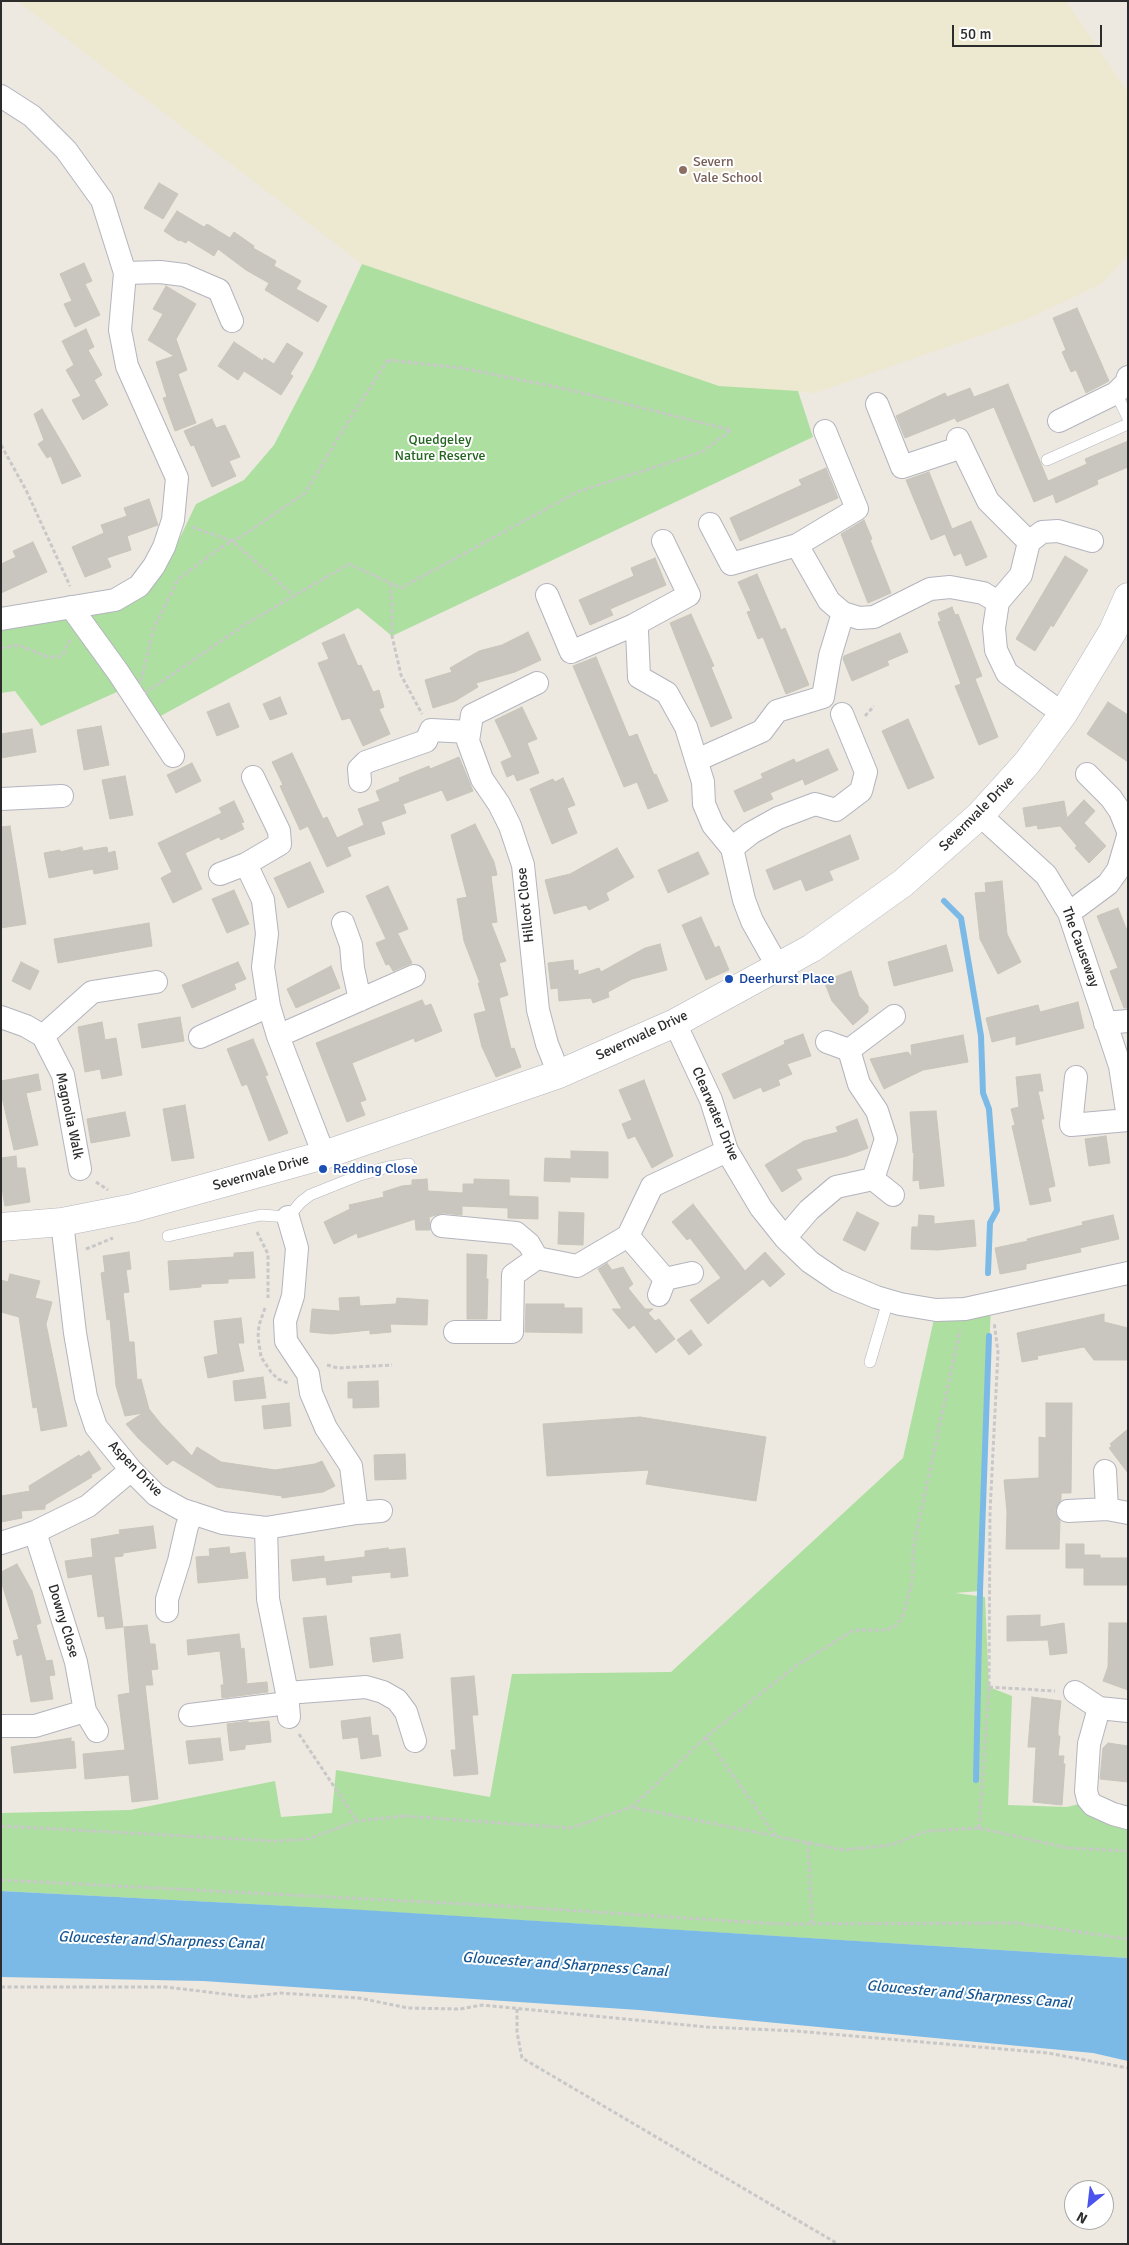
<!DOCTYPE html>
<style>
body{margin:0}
#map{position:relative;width:1129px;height:2245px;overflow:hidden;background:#ede9e0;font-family:Signika,sans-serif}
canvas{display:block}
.frame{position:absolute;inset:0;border:2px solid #2c2c2c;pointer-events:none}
.north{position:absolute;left:1064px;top:2180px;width:50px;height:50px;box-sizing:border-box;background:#fff;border:1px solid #ababab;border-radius:50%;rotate:209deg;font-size:14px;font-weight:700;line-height:20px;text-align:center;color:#2c2c2c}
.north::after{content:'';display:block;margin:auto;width:18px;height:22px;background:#4c53ed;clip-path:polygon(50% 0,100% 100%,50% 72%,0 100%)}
.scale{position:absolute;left:952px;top:25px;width:150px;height:22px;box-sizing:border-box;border:2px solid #2c2c2c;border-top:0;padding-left:6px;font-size:15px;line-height:18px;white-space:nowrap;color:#2c2c2c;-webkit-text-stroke:4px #fff;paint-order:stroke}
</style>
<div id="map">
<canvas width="1129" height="2245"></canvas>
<div class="frame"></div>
<div class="north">N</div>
<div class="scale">50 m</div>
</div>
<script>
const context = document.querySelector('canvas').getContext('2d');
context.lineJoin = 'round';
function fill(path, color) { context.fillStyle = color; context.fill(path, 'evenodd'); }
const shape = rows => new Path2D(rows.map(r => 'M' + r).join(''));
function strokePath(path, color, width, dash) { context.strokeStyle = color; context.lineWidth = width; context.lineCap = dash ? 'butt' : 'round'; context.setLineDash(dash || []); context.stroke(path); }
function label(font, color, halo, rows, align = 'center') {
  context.font = font + ' Signika,sans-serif'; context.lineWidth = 4; context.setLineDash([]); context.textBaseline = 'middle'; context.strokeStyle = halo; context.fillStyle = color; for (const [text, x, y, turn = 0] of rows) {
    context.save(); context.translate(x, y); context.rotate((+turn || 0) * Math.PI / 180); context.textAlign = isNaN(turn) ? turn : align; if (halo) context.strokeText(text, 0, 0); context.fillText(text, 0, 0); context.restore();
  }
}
const education = shape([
 [17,1,1066,1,1128,92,1128,255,1101,284,1030,318,815,393,719,386,362,264]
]);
const green = shape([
 [362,264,719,386,798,391,813,437,392,636,358,608,157,718,89,616,167,565,196,504,244,480,274,445,314,368],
 [71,607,128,687,41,726,15,691,1,693,1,619],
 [991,1303,980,1591,955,1593,985,1597,989,1687,1012,1696,1008,1805,1067,1807,1079,1804,1128,1824,1128,1958,324,1908,1,1891,1,1813,130,1810,275,1781,281,1817,332,1813,336,1770,490,1797,512,1674,671,1672,903,1458,936,1310]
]);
const water = shape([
 [1,1891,347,1909,1128,1958,1128,2061,1093,2053,639,2010,203,1981,1,1977]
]);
const stream = shape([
 [944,901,961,918,981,1036,983,1093,989,1109,997,1210,990,1223,988,1273],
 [976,1780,980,1591,989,1336]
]);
const building = shape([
 [159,183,178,194,163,219,144,208,159,183],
 [177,211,204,227,207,224,230,238,234,232,254,246,253,248,276,261,274,266,301,281,296,289,327,306,318,322,265,290,269,283,246,270,218,249,214,256,188,240,186,243,180,240,179,241,164,231,177,211],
 [84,263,92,281,85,284,100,315,75,327,64,304,72,301,60,274,84,263],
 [166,286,196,304,176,339,187,370,178,374,196,423,175,431,163,398,167,397,156,362,174,356,148,340,163,314,153,309,166,286],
 [1077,308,1109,381,1086,393,1076,370,1071,372,1062,352,1066,350,1053,318,1077,308],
 [86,329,94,347,88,350,102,375,94,380,108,405,83,420,72,400,81,396,66,370,74,365,62,341,86,329],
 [234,342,263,361,264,358,274,364,287,343,303,353,290,374,293,376,281,395,244,371,238,380,218,366,234,342],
 [1008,384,1048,481,1087,464,1085,459,1128,441,1128,467,1097,480,1098,484,1094,486,1056,503,1053,494,1034,502,994,407,957,422,955,418,905,438,896,416,945,393,947,397,970,388,974,397,1008,384],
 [42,409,65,448,81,476,62,484,51,456,47,458,38,444,44,440,34,414,42,409],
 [212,419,216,428,225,425,240,457,229,461,236,476,212,487,194,445,191,446,184,431,212,419],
 [826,468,838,498,740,541,730,518,802,485,799,480,826,468],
 [929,472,952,529,971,521,987,557,966,566,961,553,954,556,945,534,931,540,906,480,929,472],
 [149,499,158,525,127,536,131,550,107,558,111,567,85,577,72,547,104,533,101,525,127,516,124,508,149,499],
 [864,520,872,539,870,540,891,593,868,603,841,534,864,520],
 [33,542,47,572,1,593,1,564,16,557,13,551,33,542],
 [1065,556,1088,570,1053,627,1051,625,1035,651,1016,639,1065,556],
 [655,558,666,585,610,609,613,615,590,625,579,600,634,576,631,568,655,558],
 [757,574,781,630,785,628,809,685,786,694,763,637,758,639,747,612,751,611,738,582,757,574],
 [952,607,955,615,958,614,982,676,961,684,938,622,941,621,938,613,952,607],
 [691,614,714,666,711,667,732,718,711,727,670,623,691,614],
 [528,632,541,660,515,672,476,683,478,687,455,701,433,708,425,680,452,672,450,668,479,651,502,645,528,632],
 [900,633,908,652,887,661,889,665,852,681,843,659,844,656,900,633],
 [344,634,358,666,361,665,373,692,379,690,384,707,379,709,390,734,363,746,350,718,342,720,318,663,329,659,322,643,344,634],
 [596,657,629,737,637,734,654,775,656,774,668,801,648,809,637,782,624,787,573,666,596,657],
 [975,679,998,737,979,745,955,686,975,679],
 [280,697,287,714,270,720,263,704,280,697],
 [1108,702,1128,715,1128,762,1087,734,1108,702],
 [229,703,239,727,217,736,207,712,229,703],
 [522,707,537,739,527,743,539,773,517,781,514,774,507,777,501,762,512,757,495,720,522,707],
 [908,719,934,778,908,789,882,731,908,719],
 [101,726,109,765,84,770,77,730,101,726],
 [32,729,36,752,1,758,1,734,32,729],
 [828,749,838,770,805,785,803,779,770,793,773,799,744,812,734,791,763,778,761,774,794,759,796,763,828,749],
 [292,753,323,819,327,817,337,838,364,825,358,809,380,801,376,791,400,781,399,778,429,766,430,769,459,757,473,791,447,801,442,790,403,804,406,813,381,822,385,834,347,847,351,856,327,867,308,826,300,830,280,786,283,785,272,762,292,753],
 [192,763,201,781,176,793,167,775,192,763],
 [125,776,133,815,110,819,102,780,125,776],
 [563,778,575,805,567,808,577,833,552,844,530,789,553,779,555,782,563,778],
 [1084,800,1095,811,1084,823,1106,846,1089,863,1075,848,1077,846,1060,826,1038,829,1037,825,1026,827,1023,808,1064,801,1067,818,1084,800],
 [234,801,244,822,241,823,244,829,221,840,219,837,185,853,202,889,173,903,161,878,172,872,158,843,222,813,219,808,234,801],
 [475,824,494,862,497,875,491,876,497,922,491,923,506,961,499,963,508,995,499,998,511,1049,514,1048,521,1067,496,1077,482,1047,474,1014,486,1011,478,983,480,983,464,941,457,899,467,897,451,835,475,824],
 [10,826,26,924,1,928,1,827,10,826],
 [850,835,859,859,829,871,833,880,806,891,801,879,774,890,766,870,850,835],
 [82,847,83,851,107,847,108,853,115,851,118,869,94,874,93,869,49,878,44,853,60,850,60,852,82,847],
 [617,848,634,877,606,893,609,900,589,910,586,905,554,914,545,880,570,874,617,848],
 [698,852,709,874,668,893,658,870,698,852],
 [310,862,324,892,288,908,274,878,310,862],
 [1002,881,1007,934,1021,962,998,974,980,939,975,893,986,892,985,883,1002,881],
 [388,886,408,929,396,934,398,934,412,963,393,971,389,964,386,965,376,943,386,939,366,896,388,886],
 [234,890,249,924,227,933,212,899,234,890],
 [1118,908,1128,933,1128,1008,1124,1008,1110,971,1118,968,1097,916,1118,908],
 [701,917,715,948,719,946,729,970,706,980,682,925,701,917],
 [149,923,152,946,58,963,54,939,149,923],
 [660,944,667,970,632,979,608,992,609,997,593,1003,591,998,559,1001,558,988,551,989,548,963,573,960,574,971,578,970,578,975,599,968,601,972,645,948,660,944],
 [946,945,953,971,894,986,888,962,946,945],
 [21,962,39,971,30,990,12,981,21,962],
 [238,962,246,979,234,984,236,989,192,1008,182,985,238,962],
 [331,966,340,988,296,1008,287,989,331,966],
 [851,971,859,996,868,1006,868,1012,853,1025,832,1001,824,981,851,971],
 [422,1000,425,1006,431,1004,442,1031,415,1042,414,1038,352,1063,366,1100,360,1102,365,1115,347,1122,316,1043,422,1000],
 [1078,1002,1084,1028,1016,1045,1016,1036,992,1042,986,1018,1038,1005,1040,1012,1078,1002],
 [180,1017,184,1041,142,1048,138,1024,180,1017],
 [102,1022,105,1040,116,1038,122,1075,102,1079,100,1069,85,1072,78,1027,102,1022],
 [803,1034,811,1056,787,1064,792,1074,778,1080,780,1085,763,1092,761,1087,734,1099,722,1074,785,1044,784,1041,803,1034],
 [963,1035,968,1062,923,1070,884,1089,870,1059,908,1052,912,1057,911,1045,963,1035],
 [253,1039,268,1075,265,1076,288,1133,269,1141,247,1084,242,1086,227,1049,253,1039],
 [38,1074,41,1090,26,1093,38,1145,14,1150,1,1093,1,1081,38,1074],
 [1040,1074,1043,1091,1038,1091,1044,1119,1041,1119,1055,1186,1048,1188,1051,1201,1030,1205,1012,1126,1015,1125,1011,1109,1019,1107,1016,1077,1040,1074],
 [644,1080,673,1156,652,1168,635,1136,628,1139,622,1124,632,1120,619,1090,644,1080],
 [185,1105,194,1158,172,1161,163,1109,185,1105],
 [936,1111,944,1186,920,1189,919,1180,913,1181,914,1152,913,1153,910,1112,936,1111],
 [125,1112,130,1136,91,1143,87,1119,125,1112],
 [857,1119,868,1148,847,1156,796,1169,802,1179,782,1192,765,1165,804,1141,838,1132,836,1127,857,1119],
 [1106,1136,1110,1163,1089,1166,1085,1139,1106,1136],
 [571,1151,608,1152,608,1178,570,1177,570,1182,544,1181,545,1158,571,1159,571,1151],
 [16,1156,17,1168,25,1168,30,1202,5,1206,1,1183,1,1158,16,1156],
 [427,1179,428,1191,463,1193,463,1184,474,1184,474,1179,509,1180,509,1206,509,1196,538,1197,538,1219,508,1218,508,1208,462,1206,462,1215,443,1213,429,1217,430,1230,416,1230,415,1219,358,1238,357,1233,334,1244,324,1222,350,1209,349,1205,384,1197,383,1192,402,1186,412,1185,412,1180,427,1179],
 [693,1204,745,1271,765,1252,785,1274,770,1287,763,1279,708,1324,690,1300,721,1278,690,1238,687,1240,672,1222,693,1204],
 [559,1212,584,1213,583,1245,558,1244,559,1212],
 [857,1212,879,1223,865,1251,843,1240,857,1212],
 [919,1215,934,1216,934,1224,974,1220,976,1246,938,1250,911,1249,912,1227,918,1227,919,1215],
 [1113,1215,1119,1239,1080,1248,1081,1252,1026,1264,1026,1269,1000,1274,995,1248,1028,1241,1027,1239,1083,1225,1082,1222,1113,1215],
 [129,1252,131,1269,126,1270,129,1292,123,1293,129,1342,134,1342,137,1380,141,1379,149,1409,161,1424,192,1456,197,1447,221,1462,275,1470,315,1464,322,1461,335,1486,323,1492,282,1498,282,1496,217,1487,173,1460,167,1465,138,1438,126,1424,143,1413,125,1416,116,1386,110,1319,107,1320,101,1273,105,1272,103,1256,129,1252],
 [253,1252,255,1278,228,1279,228,1283,201,1284,201,1287,170,1290,168,1261,234,1257,234,1253,253,1252],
 [467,1254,487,1255,486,1279,488,1279,487,1319,467,1319,467,1254],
 [607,1263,612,1270,623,1267,633,1284,628,1288,645,1309,653,1309,648,1313,655,1321,659,1319,675,1339,656,1353,634,1325,629,1329,612,1309,622,1309,598,1269,607,1263],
 [10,1274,40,1281,35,1298,52,1302,46,1324,67,1426,41,1431,37,1407,33,1408,19,1317,1,1312,1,1280,8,1282,10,1274],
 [359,1297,360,1306,396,1304,397,1298,428,1300,427,1325,390,1324,391,1332,370,1334,370,1330,331,1334,310,1332,312,1309,340,1311,339,1298,359,1297],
 [526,1304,564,1304,564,1308,582,1308,582,1333,525,1332,526,1304],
 [1104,1314,1104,1322,1128,1328,1128,1360,1094,1360,1084,1347,1037,1356,1038,1359,1022,1362,1017,1333,1104,1314],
 [241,1318,244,1343,238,1343,244,1371,208,1378,204,1357,218,1354,214,1321,241,1318],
 [691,1330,702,1345,689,1355,677,1340,691,1330],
 [263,1377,266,1398,235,1401,233,1381,263,1377],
 [378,1381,379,1407,353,1408,353,1398,348,1398,348,1382,378,1381],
 [289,1403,291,1426,264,1429,262,1406,289,1403],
 [1046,1403,1072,1403,1071,1493,1061,1493,1061,1500,1055,1511,1060,1521,1059,1549,1006,1549,1007,1512,1004,1480,1039,1478,1039,1437,1046,1438,1046,1403],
 [640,1417,766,1437,756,1501,646,1484,649,1470,547,1476,543,1424,640,1417],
 [1128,1429,1128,1473,1109,1448,1112,1446,1110,1444,1128,1429],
 [89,1451,101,1469,91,1475,92,1477,45,1505,45,1509,21,1511,22,1518,1,1522,1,1496,30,1491,29,1486,79,1455,80,1457,89,1451],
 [405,1454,406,1479,375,1480,374,1455,405,1454],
 [153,1526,156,1548,123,1553,123,1556,114,1557,123,1627,106,1629,104,1616,98,1617,92,1574,68,1578,65,1561,93,1557,91,1539,120,1534,119,1530,153,1526],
 [1066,1544,1084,1544,1084,1555,1100,1555,1100,1558,1128,1558,1128,1585,1084,1585,1084,1568,1066,1568,1066,1544],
 [229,1547,230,1554,245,1552,248,1578,198,1583,196,1557,210,1556,209,1549,229,1547],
 [388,1548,388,1550,405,1548,408,1576,391,1578,391,1572,351,1576,352,1582,327,1585,325,1571,326,1577,293,1581,291,1560,324,1556,324,1562,365,1557,365,1551,388,1548],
 [17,1564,32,1591,41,1623,36,1625,46,1661,52,1660,55,1675,49,1676,53,1699,31,1702,22,1654,17,1656,13,1641,19,1639,1,1581,1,1572,17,1564],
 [1040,1615,1040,1627,1064,1623,1067,1653,1050,1655,1048,1640,1007,1641,1007,1616,1040,1615],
 [326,1616,333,1665,310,1668,303,1618,326,1616],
 [1109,1623,1128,1623,1128,1690,1103,1681,1108,1667,1109,1623],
 [147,1625,150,1644,155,1644,158,1669,151,1670,153,1685,145,1685,158,1799,132,1802,129,1775,85,1779,83,1754,125,1750,118,1695,130,1693,124,1627,147,1625],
 [239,1634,241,1649,244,1648,247,1682,244,1684,267,1682,268,1692,222,1698,221,1685,224,1685,220,1651,188,1655,187,1640,239,1634],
 [400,1634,403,1658,373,1662,370,1638,400,1634],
 [474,1676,478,1715,472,1715,478,1774,454,1776,451,1750,456,1750,451,1678,474,1676],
 [1032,1697,1061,1701,1058,1729,1058,1736,1060,1736,1058,1756,1064,1756,1063,1764,1065,1764,1062,1805,1033,1802,1036,1747,1028,1747,1032,1697],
 [370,1717,372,1735,367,1736,378,1735,381,1756,361,1759,358,1737,343,1739,341,1721,370,1717],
 [248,1721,248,1723,269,1721,271,1742,245,1745,245,1749,230,1751,227,1724,248,1721],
 [71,1738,71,1742,74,1741,76,1768,14,1773,11,1747,71,1738],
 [220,1738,223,1760,189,1764,186,1741,220,1738],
 [1108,1743,1128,1746,1128,1782,1100,1779,1103,1748,1108,1743]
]);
const path = shape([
 [388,360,462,368,566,389,731,430,702,452,577,492,401,588,349,564,249,622,136,699,154,628,178,579,220,548,248,532,305,493,349,420,388,360],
 [1,445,26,490,70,586],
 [192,527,232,541,294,596],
 [391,583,392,636,401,675,422,714],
 [1,648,18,645,48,657,58,657,64,653,70,640],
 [865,716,874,706],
 [96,1182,108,1190],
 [257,1232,268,1254,268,1298],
 [86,1249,113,1238],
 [265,1308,259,1325,258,1337,261,1357,271,1372,278,1379,288,1383],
 [327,1365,338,1368,392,1365],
 [989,1687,1055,1691],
 [299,1734,357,1821],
 [706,1737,775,1835],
 [632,1807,706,1737,797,1665,854,1630,887,1630,897,1625,903,1615,912,1583,913,1549,960,1330],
 [1,1826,276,1841,308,1839,357,1821,404,1816,571,1828,631,1807,844,1850,891,1845,927,1831,979,1828,1068,1848,1128,1851],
 [979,1828,989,1687,990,1512,998,1352,994,1322],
 [808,1842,812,1923],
 [1,1880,505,1906,778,1924,1017,1923,1128,1939],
 [1,1987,165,1987,250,1997,280,1993,359,1998,408,2008,460,2009,482,2005,707,2027,796,2031,1048,2053,1128,2068],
 [517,2009,517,2032,522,2058,838,2244]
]);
const service = shape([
 [1116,393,1128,418],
 [1047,460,1128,424],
 [168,1236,261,1215,288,1217,301,1202,310,1195,360,1175,388,1167,409,1164],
 [870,1362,888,1301]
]);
const minor = shape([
 [1,96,32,116,66,150,102,200,125,273,120,330,127,366,177,478,173,520,164,547,154,566,139,586,115,600,1,619],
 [125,273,160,272,184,275,219,290,232,321],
 [877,404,902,467,962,447],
 [1059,421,1116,393,1126,383,1128,377],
 [958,439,988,501,1029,542,1021,575,998,602,994,628,996,650,1007,673,1063,714],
 [710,524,731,564,797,545,857,509,825,431],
 [663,541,689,595,634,625,637,631,639,677,667,693,686,727,703,782,704,804,713,825,732,848,744,900,752,921,778,967],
 [1029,542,1042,532,1058,531,1092,541],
 [797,545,829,601,843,613,859,618,874,617,930,589,950,587,983,593,998,602],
 [547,595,571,652,634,625],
 [71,607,118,672,173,756],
 [537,683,472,715,468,741,482,779,499,804,510,826,523,865,538,1010,547,1044,559,1074],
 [697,760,762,731,777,711,823,697,830,656,843,613],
 [1087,774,1111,798,1120,811,1128,831],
 [360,781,359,769,366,762,426,741,431,730,469,732],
 [1,799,62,796],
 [980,815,1046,875,1069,913,1120,1066,1128,1118],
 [732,848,751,833,778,818,815,804,836,810,861,791,866,772,842,714],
 [246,864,263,900,267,934,263,967,269,1006,278,1036,324,1155],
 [220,874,246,864,280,844,279,831,253,777],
 [1069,913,1108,884,1118,870,1128,836],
 [343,923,351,945,353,968,360,1000],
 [1,1017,26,1026,43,1036,63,1075,80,1169],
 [675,1023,711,1100,727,1151,761,1208,785,1238,810,1262,838,1281,876,1297,900,1304,936,1310,965,1309,1128,1273],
 [1105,1023,1128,1021],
 [43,1036,92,992,156,982],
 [278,1036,414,976],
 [200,1037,269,1006],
 [827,1042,849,1050],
 [1076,1077,1071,1125,1128,1120],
 [873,1179,893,1195],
 [288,1217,297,1248,293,1296,285,1321,286,1341,308,1374,311,1393,326,1428,351,1466,357,1513],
 [62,1222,75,1333,86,1397,96,1427,131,1470,156,1495,183,1510,223,1523,266,1528,357,1513,381,1511],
 [442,1226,516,1233,529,1244,537,1258,577,1266,628,1236,652,1186,727,1151],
 [628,1236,665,1279,659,1295],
 [785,1238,809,1210,836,1187,873,1179,886,1139,877,1111,859,1084,849,1050,894,1016],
 [665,1279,692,1273],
 [455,1332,512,1332,513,1275,537,1258],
 [1105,1471,1107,1509],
 [1068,1511,1107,1509,1128,1513],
 [266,1528,268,1599,287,1693,289,1717],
 [35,1532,76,1662,85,1711,97,1731],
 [1,1543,35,1532,88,1506,131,1470],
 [167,1611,167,1599,179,1561,187,1526,193,1513],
 [1075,1692,1099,1708],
 [287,1693,366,1687,383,1692,397,1700,406,1712,415,1741],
 [1128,1711,1099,1708,1089,1744,1086,1791,1088,1799,1093,1805,1113,1814,1128,1818],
 [190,1715,288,1703],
 [1,1726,35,1726,85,1711]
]);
const tertiary = shape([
 [1,1227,62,1222,133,1208,324,1155,559,1074,675,1023,812,948,903,883,980,815,1027,763,1063,714,1113,631,1128,597]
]);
const markers = [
 [683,170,5,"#8d6e63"],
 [729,979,5,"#1a4fb4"],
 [323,1169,5,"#1a4fb4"]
];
const educationNames = [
 ["Severn",693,162],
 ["Vale School",693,178]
];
const parkNames = [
 ["Quedgeley",440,440],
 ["Nature Reserve",440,456]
];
const streetNames = [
 ["Severnvale Drive",977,814,-45],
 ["Hillcot Close",526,905,-96],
 ["The Causeway",1080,947,70],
 ["Severnvale Drive",642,1036,-25],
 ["Clearwater Drive",715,1114,67],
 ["Magnolia Walk",69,1116,78],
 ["Severnvale Drive",261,1173,-16],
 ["Aspen Drive",135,1469,46],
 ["Downy Close",63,1621,73]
];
const transitNames = [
 ["Deerhurst Place",739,979],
 ["Redding Close",333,1169]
];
const waterNames = [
 ["Gloucester and Sharpness Canal",161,1941,2],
 ["Gloucester and Sharpness Canal",565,1965,4],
 ["Gloucester and Sharpness Canal",969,1995,5]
];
fill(education, '#ede8d0');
fill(green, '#addfa0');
fill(water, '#7bbae7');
strokePath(stream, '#7bbae7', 6);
fill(building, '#c8c6bf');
strokePath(building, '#c8c5b9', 1);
strokePath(service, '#b3b4be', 12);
strokePath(minor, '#b3b4be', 24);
strokePath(tertiary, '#b3b4be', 29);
strokePath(path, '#c8c8c8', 3, [4, 2.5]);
strokePath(service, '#fff', 11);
strokePath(minor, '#fff', 22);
strokePath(tertiary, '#fff', 28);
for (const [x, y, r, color] of markers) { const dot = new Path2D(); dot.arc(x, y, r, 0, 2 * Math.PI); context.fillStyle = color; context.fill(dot); strokePath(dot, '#fff', 2); }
label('14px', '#785e54', '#fff', educationNames, 'left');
label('14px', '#246520', '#fff', parkNames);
label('14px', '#2c2c2c', '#fff', streetNames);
label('14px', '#164399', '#fff', transitNames, 'left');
label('italic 15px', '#175895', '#fff', waterNames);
</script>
